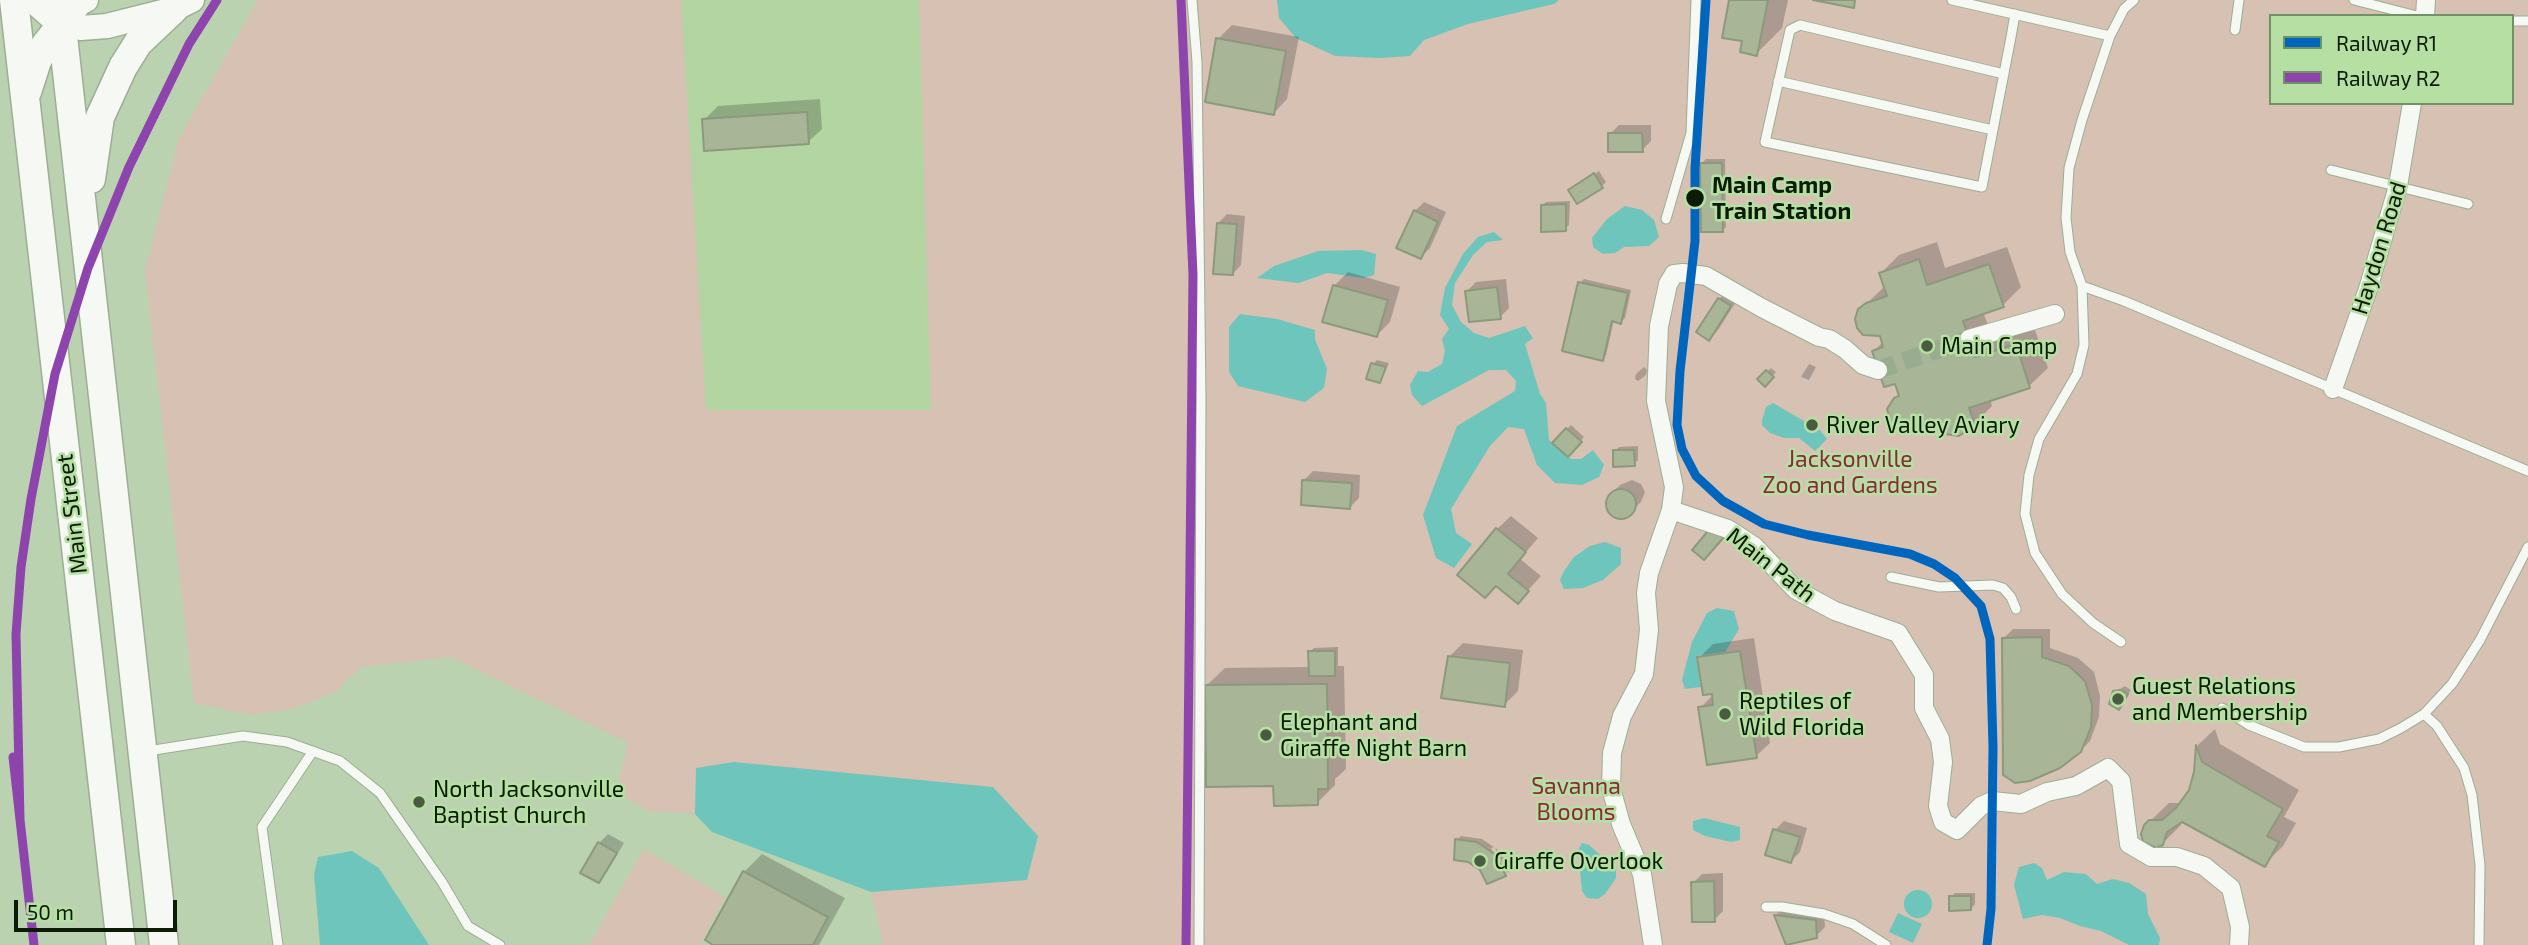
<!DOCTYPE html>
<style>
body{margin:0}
#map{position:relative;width:2528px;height:945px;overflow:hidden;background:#bbd2b1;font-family:"Exo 2",sans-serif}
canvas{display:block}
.legend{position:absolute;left:2269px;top:14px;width:245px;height:91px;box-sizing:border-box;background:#b6e0a3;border:2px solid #729164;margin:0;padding:9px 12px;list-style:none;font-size:21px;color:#0c1b05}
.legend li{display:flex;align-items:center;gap:14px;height:35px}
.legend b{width:35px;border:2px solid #729164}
.scale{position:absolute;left:14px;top:900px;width:163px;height:32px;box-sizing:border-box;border:4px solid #0c1b05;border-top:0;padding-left:9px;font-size:21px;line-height:24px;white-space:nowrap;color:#0c1b05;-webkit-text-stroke:5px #b6e0a3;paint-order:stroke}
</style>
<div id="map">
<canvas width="2528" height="945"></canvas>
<ul class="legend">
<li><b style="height:9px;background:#0065bd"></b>Railway R1</li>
<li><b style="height:9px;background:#8e44ad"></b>Railway R2</li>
</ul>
<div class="scale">50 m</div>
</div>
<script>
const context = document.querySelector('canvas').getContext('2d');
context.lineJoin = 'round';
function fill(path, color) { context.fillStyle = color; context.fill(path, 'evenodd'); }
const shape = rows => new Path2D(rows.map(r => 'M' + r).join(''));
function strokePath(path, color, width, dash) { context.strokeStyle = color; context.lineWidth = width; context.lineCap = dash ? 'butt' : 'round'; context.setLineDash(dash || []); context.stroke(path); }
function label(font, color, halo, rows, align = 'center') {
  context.font = font + ' "Exo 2",sans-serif'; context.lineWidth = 5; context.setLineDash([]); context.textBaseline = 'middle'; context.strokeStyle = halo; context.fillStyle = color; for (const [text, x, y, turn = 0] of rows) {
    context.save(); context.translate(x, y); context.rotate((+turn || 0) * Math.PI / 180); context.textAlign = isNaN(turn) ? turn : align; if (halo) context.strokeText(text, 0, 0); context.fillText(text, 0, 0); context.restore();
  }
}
const built = shape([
 [681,0,919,0,931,410,705,410]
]);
const green = shape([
 [258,0,681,0,706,410,931,410,919,0,2528,0,2528,945,883,945,871,892,1027,880,696,768,695,814,648,811,616,792,628,743,451,657,361,667,337,691,292,709,252,715,194,703,145,271,179,138],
 [2271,16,2512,16,2512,103,2271,103],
 [644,849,725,897,700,945,589,945]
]);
const water = shape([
 [1277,0,1559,0,1554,4,1468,24,1424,40,1410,56,1379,58,1335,56,1296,38,1279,18],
 [1625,206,1642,210,1654,220,1659,237,1649,246,1624,247,1615,253,1603,254,1593,247,1592,238,1607,219],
 [1494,232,1503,240,1487,242,1473,255,1455,283,1452,305,1461,322,1474,333,1489,338,1525,326,1533,338,1525,344,1540,394,1546,403,1549,440,1568,457,1572,459,1581,459,1593,450,1604,465,1599,477,1582,485,1555,483,1537,465,1524,429,1508,427,1490,446,1451,509,1456,533,1472,544,1454,568,1436,558,1423,515,1457,426,1515,391,1516,381,1506,370,1489,370,1422,406,1412,395,1410,385,1418,371,1428,372,1442,364,1445,351,1442,339,1449,329,1440,315,1445,288,1463,254,1478,237],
 [1361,250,1376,254,1374,275,1363,278,1327,273,1299,283,1257,278,1274,266,1318,251],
 [1240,314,1277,319,1315,330,1315,339,1327,369,1324,388,1305,402,1238,386,1229,372,1229,327],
 [1773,403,1804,421,1806,430,1820,430,1827,439,1815,451,1799,438,1784,438,1770,433,1762,425,1762,420,1766,407],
 [1605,542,1621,548,1621,564,1603,580,1583,588,1564,589,1560,580,1564,571,1574,557,1590,546],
 [1717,608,1734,611,1739,629,1725,652,1696,656,1701,687,1685,689,1682,680,1692,642,1707,613],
 [734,762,993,787,1038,836,1027,880,871,892,712,832,695,814,696,768],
 [1704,818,1740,827,1740,840,1731,842,1705,836,1693,830,1693,821],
 [1582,843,1589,845,1616,869,1616,878,1605,894,1598,899,1587,898,1582,891,1578,850],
 [352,851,379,868,429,945,320,945,314,874,318,857],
 [2034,863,2042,868,2047,880,2064,872,2086,874,2097,884,2113,879,2129,883,2146,894,2148,914,2160,938,2159,945,2129,945,2101,931,2080,926,2060,918,2042,915,2023,919,2014,885,2019,867],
 '1904 904a14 14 0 1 1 28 0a14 14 0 1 1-28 0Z',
 [1898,913,1922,924,1913,943,1889,932]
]);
const shadow = shape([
 [1731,0,1788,0,1782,28,1756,54,1744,40],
 [1232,25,1299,37,1287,99,1274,113,1218,39],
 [820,99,822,129,808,142,704,120,718,106],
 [1619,125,1651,125,1651,141,1642,150,1610,134],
 [1706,159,1725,159,1726,227,1722,231,1702,163],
 [1599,171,1606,182,1602,186,1570,190],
 [1570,201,1569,225,1565,229,1542,206,1546,202],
 [1424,202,1446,212,1430,248,1421,257,1415,211],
 [1227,214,1245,216,1241,265,1232,274,1218,223],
 [1937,242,1945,268,2007,247,2021,287,2003,305,1983,312,1986,320,1993,340,2034,327,2048,368,2029,386,1990,399,1992,406,1974,424,1934,420,1895,399,1900,394,1896,381,1874,351,1883,342,1881,335,1860,310,1885,286,1881,273,1899,255],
 [1348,272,1400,287,1390,322,1377,335,1334,286],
 [1506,279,1509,308,1500,317,1467,291,1476,282],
 [1584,279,1631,290,1625,318,1621,322,1614,320,1606,355,1602,359,1580,283],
 [1728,290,1739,297,1718,330,1709,339,1719,299],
 [1377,360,1389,363,1383,377,1379,381,1373,364],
 [1809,364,1816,367,1809,380,1801,377],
 [1644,367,1647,370,1646,375,1638,381,1635,379,1636,374],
 [1771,368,1776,372,1765,384,1760,379],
 [1571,425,1584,437,1568,455,1554,443],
 [1638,446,1638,460,1634,464,1615,451,1619,447],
 [1313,471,1360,475,1359,498,1350,507,1304,480],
 [1632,480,1641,484,1645,492,1641,502,1623,518,1613,514,1608,505,1611,494,1620,485],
 [1511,516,1538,538,1520,559,1541,576,1517,602,1497,585,1497,529],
 [2013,629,2050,629,2050,648,2078,658,2094,672,2100,696,2099,717,2090,741,2080,751,2004,638],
 [1754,638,1770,743,1756,756,1700,708,1717,691,1699,658,1713,644],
 [1463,643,1523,650,1518,691,1504,705,1449,657],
 [1338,647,1338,666,1344,666,1346,769,1335,779,1335,785,1317,803,1275,784,1206,686,1225,668,1310,667,1310,652,1314,648],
 [2125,686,2131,690,2119,708,2115,692],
 [2215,729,2220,744,2299,790,2284,817,2296,823,2283,846,2264,865,2182,820,2181,825,2162,844,2145,826,2169,803,2182,803,2190,790,2196,772,2198,745],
 [1784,821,1807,828,1800,852,1791,861,1775,830],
 [608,834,624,843,607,872,598,881,599,843],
 [1461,836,1482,839,1494,847,1491,848,1504,875,1482,869,1457,840],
 [1495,848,1500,851,1509,871,1507,873],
 [762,854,845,898,819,945,717,945,744,872],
 [1723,873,1723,911,1714,920,1693,883,1702,874],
 [1955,893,1975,893,1975,904,1971,909,1951,897],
 [1785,906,1824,911,1825,927,1816,936,1788,945,1776,915]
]);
const building = shape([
 [1729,0,1768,0,1757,56,1740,52,1742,41,1722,38,1729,0],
 [1813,0,1855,0,1854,8,1813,0],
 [1216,38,1286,51,1274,115,1205,102,1216,38],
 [807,112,809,144,704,151,702,119,807,112],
 [1608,133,1642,133,1643,152,1608,152,1608,133],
 [1700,163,1722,163,1723,232,1701,232,1700,163],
 [1594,173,1603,188,1577,204,1568,190,1594,173],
 [1566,204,1566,231,1541,232,1541,205,1566,204],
 [1414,210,1438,222,1421,259,1396,248,1414,210],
 [1217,223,1237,224,1233,275,1213,274,1217,223],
 [1919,259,1927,285,1989,264,2004,307,1963,321,1975,357,2016,344,2030,388,1969,408,1975,425,1959,436,1945,434,1939,431,1933,422,1905,431,1891,423,1887,409,1894,398,1899,396,1895,384,1884,387,1872,351,1883,347,1880,336,1863,335,1857,328,1855,319,1858,309,1866,303,1887,296,1879,273,1919,259],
 [1578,282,1628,293,1621,324,1612,321,1603,361,1562,351,1578,282],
 [1333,285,1388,300,1377,337,1322,322,1333,285],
 [1497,287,1501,319,1469,322,1465,291,1497,287],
 [1718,298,1731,306,1709,341,1696,332,1718,298],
 [1371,363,1386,367,1380,383,1366,379,1371,363],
 [1766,370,1774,377,1765,387,1757,379,1766,370],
 [1566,428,1582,442,1568,457,1552,443,1566,428],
 [1613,450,1634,450,1635,466,1613,467,1613,450],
 [1302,480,1352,483,1350,509,1301,505,1302,480],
 '1606 504a15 15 0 1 1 30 0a15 15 0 1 1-30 0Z',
 [1713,525,1725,536,1704,560,1692,550,1713,525],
 [1496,528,1526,552,1508,574,1529,591,1518,604,1496,586,1485,598,1457,575,1496,528],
 [2042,637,2042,657,2069,666,2085,681,2092,705,2091,727,2081,752,2060,768,2030,781,2015,783,2003,775,2002,638,2042,637],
 [1308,651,1335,651,1335,676,1309,676,1308,651],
 [1740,651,1757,758,1707,765,1698,707,1713,705,1712,694,1703,695,1697,657,1740,651],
 [1448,656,1510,663,1505,707,1441,698,1448,656],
 [1312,684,1327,684,1328,789,1318,789,1318,805,1274,806,1273,786,1206,787,1205,685,1312,684],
 [2120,690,2128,694,2119,710,2109,704,2113,691,2120,690],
 [2196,745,2202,762,2283,809,2267,836,2279,842,2265,867,2182,822,2167,832,2163,845,2156,848,2143,842,2141,834,2144,825,2149,820,2162,820,2176,808,2189,790,2194,772,2196,745],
 [1773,829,1800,837,1791,863,1765,855,1773,829],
 [1455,839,1477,842,1496,855,1506,876,1487,884,1480,870,1468,862,1454,860,1455,839],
 [598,842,617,853,599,883,580,873,598,842],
 [743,871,828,917,813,945,713,945,705,940,743,871],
 [1714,881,1715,922,1692,922,1691,882,1714,881],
 [1949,896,1971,896,1971,910,1949,911,1949,896],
 [1774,915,1816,920,1817,938,1786,945,1774,915]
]);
const streetTunnel = shape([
 [1878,370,1969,339]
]);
const lane = shape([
 [1192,0,1197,62,1201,398,1199,945],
 [1952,0,2110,36],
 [2354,0,2417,16],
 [2512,21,2528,21],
 [2235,30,2239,0],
 [2004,74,1800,25,1790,30,1765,142,1982,187,1993,130,2011,37,2015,14],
 [1778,81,1993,130],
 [2331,170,2468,204],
 [1666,219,1691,133,1696,0],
 [2082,286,2124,301,2528,471],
 [1891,577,1939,587,1993,585,2003,588,2011,597,2016,609],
 [2121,642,2093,623,2062,594,2035,553,2025,514,2029,475,2039,439,2077,374,2084,345,2082,286,2070,252,2066,218,2069,168,2082,120,2110,36,2124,9,2134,0],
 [2222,708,2249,725,2304,747,2339,747,2379,739,2401,728,2424,714,2452,684,2480,640,2528,547],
 [2424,714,2437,726,2464,768,2472,795,2480,865,2479,945],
 [148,751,243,736,287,742,340,761,380,793,442,882,468,926,500,945],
 [1766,907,1782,907,1824,914,1853,924,1886,945],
 [278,945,262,827,313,751]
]);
const street = shape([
 [2425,16,2426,0],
 [1969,339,2055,314],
 [2333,389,2368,289,2398,186,2412,103],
 [1671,510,1728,529,1754,546,1796,590,1835,611,1898,633,1924,675,1924,708,1940,739,1943,762,1938,806,1943,822,1957,830,1981,806,1992,801,2021,804,2047,792,2076,786,2108,768,2121,781,2129,844,2151,857,2177,857,2204,866,2231,888,2240,927,2239,945],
 [1653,945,1642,874,1621,824,1611,788,1612,753,1622,716,1644,674,1649,630,1646,593,1649,573,1671,510,1674,487,1656,401,1659,326,1668,284,1674,274,1683,273,1706,276,1762,308,1819,337,1829,339,1845,349,1863,365,1878,370]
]);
const secondary = shape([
 [86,0,81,2,62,24,81,28,107,26,174,9,192,0]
]);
const primary = shape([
 [14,0,121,945],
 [35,0,62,24],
 [59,0,164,945],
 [27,92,37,61,46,44,62,24],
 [91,179,100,117,123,67,138,43,174,9]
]);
const rail1 = shape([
 [1706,0,1695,168,1695,241,1680,371,1677,425,1682,449,1696,476,1723,501,1764,524,1808,535,1910,554,1934,564,1955,578,1981,606,1990,639,1993,747,1991,909,1987,945]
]);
const rail2 = shape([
 [1181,0,1193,275,1186,945],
 [13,757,34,945],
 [20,819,16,634,21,567,31,499,55,374,88,268,129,167,189,44,217,0]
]);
const markers = [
 [1695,198,10,"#0c1b05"],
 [1927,346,7,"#495b41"],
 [1812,425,7,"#495b41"],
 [2118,699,7,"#495b41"],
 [1725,714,7,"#495b41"],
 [1266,735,7,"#495b41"],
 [419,802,7,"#495b41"],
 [1480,861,7,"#495b41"]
];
const stopNames = [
 ["Main Camp",1712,185],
 ["Train Station",1712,211]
];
const streetNames = [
 ["Haydon Road",2379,248,-73],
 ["Main Street",72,514,-97],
 ["Main Path",1771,565,38]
];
const poiNames = [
 ["Main Camp",1941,346],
 ["River Valley Aviary",1826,425],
 ["Guest Relations",2132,686],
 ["and Membership",2132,712],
 ["Reptiles of",1739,701],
 ["Wild Florida",1739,727],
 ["Elephant and",1280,722],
 ["Giraffe Night Barn",1280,748],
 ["North Jacksonville",433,789],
 ["Baptist Church",433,815],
 ["Giraffe Overlook",1494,861]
];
const parkNames = [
 ["Jacksonville",1850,459],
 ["Zoo and Gardens",1850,485],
 ["Savanna",1576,786],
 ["Blooms",1576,812]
];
fill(built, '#b2d5a1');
fill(green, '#d6c1b3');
fill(water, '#6ec5bc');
fill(shadow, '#0003');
fill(building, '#a8b597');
strokePath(building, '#8d997d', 2);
strokePath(streetTunnel, '#98ad8f', 18, [18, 9]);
strokePath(lane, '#9cae93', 11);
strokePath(street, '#9cae93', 20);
strokePath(secondary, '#9cae93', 27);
strokePath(primary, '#9cae93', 31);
strokePath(lane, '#f5f8f3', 9);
strokePath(street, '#f5f8f3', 18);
strokePath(secondary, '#f5f8f3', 24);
strokePath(primary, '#f5f8f3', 28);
strokePath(rail1, '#0065bd', 9);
strokePath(rail2, '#8e44ad', 9);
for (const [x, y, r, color] of markers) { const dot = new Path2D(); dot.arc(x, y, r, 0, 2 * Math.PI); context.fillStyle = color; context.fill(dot); strokePath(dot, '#b6e0a3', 2.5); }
label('bold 23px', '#0c1b05', '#b6e0a3', stopNames, 'left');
label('23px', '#0c1b05', '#b6e0a3', streetNames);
label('23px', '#0c1b05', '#b6e0a3', poiNames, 'left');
label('23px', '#8b2938', '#b6e0a3', parkNames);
</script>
